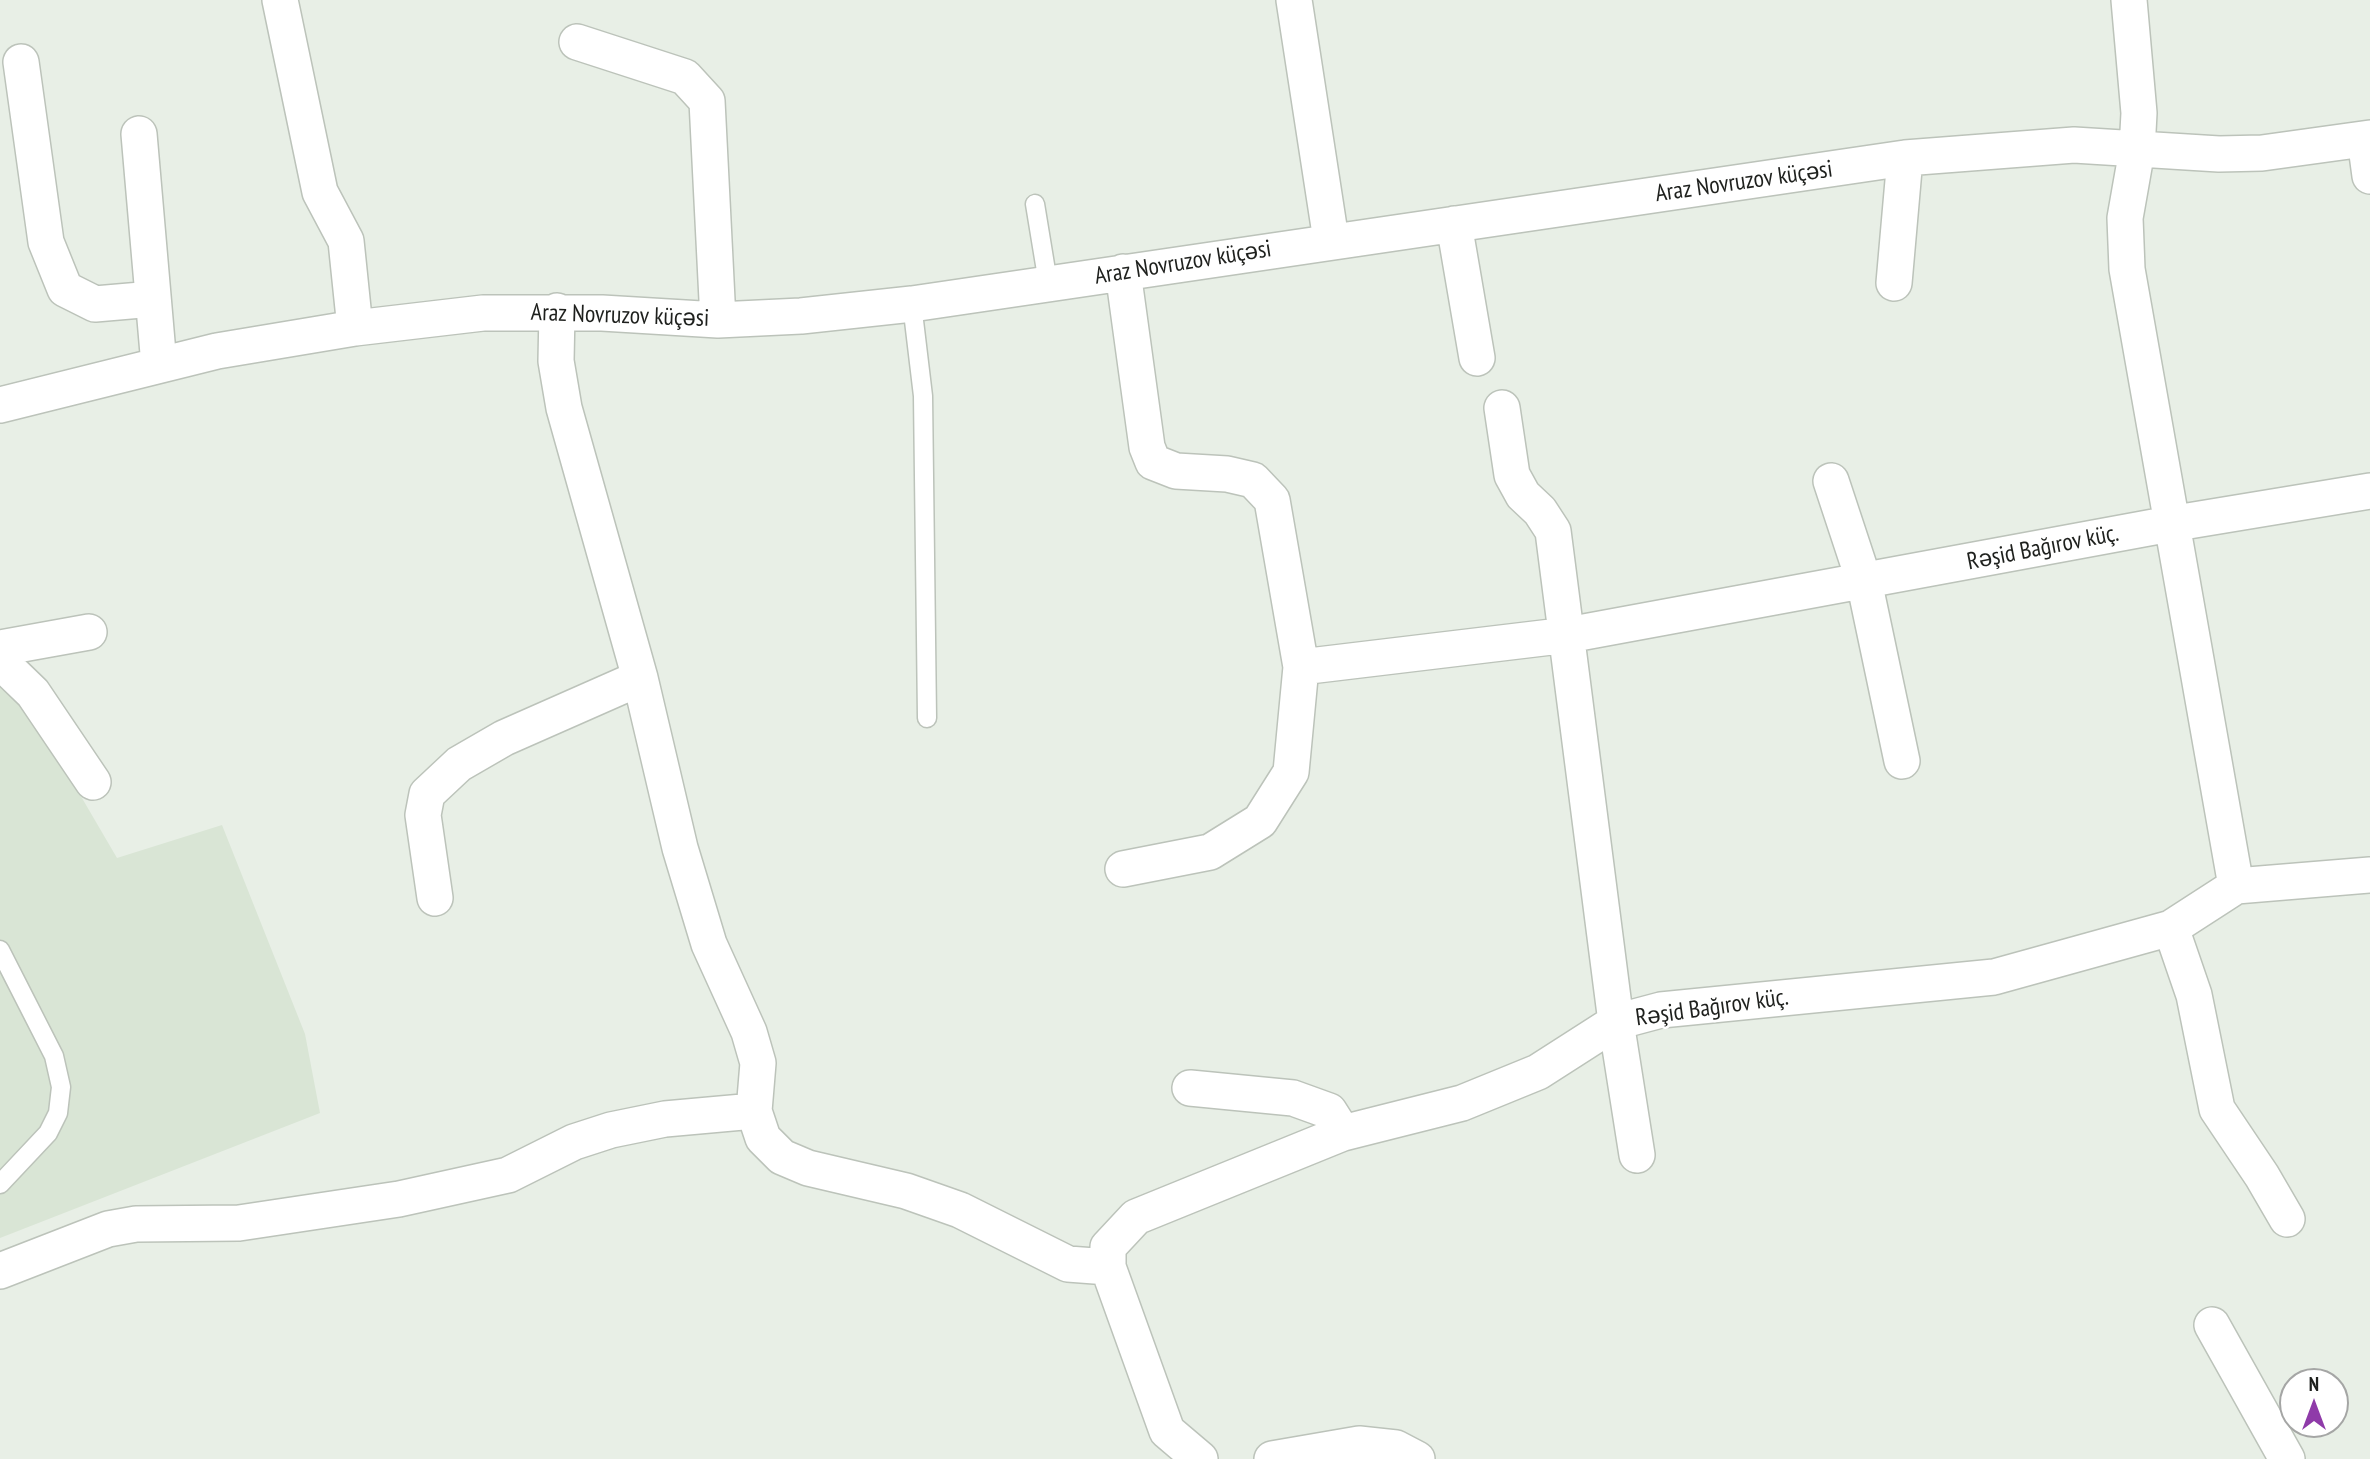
<!DOCTYPE html>
<meta charset="utf-8">
<style>
body{margin:0}
#map{position:relative;width:2370px;height:1459px;overflow:hidden;background:#e8efe6;font-family:"PT Sans Narrow",sans-serif}
canvas{display:block}
.north{position:absolute;left:2279px;top:1368px;width:70px;height:70px;box-sizing:border-box;background:#fff;border:2px solid #a5a6a5;border-radius:50%;rotate:0deg;font-size:19px;font-weight:700;line-height:28px;text-align:center;color:#1e201d}
.north::after{content:'';display:block;margin:auto;width:24px;height:32px;background:#8f3ba9;clip-path:polygon(50% 0,100% 100%,50% 72%,0 100%)}
</style>
<div id="map">
<canvas width="2370" height="1459"></canvas>
<div class="north">N</div>
</div>
<script>
const context = document.querySelector('canvas').getContext('2d');
context.lineJoin = 'round';
function fill(path, color) { context.fillStyle = color; context.fill(path, 'evenodd'); }
const shape = rows => new Path2D(rows.map(r => 'M' + r).join(''));
function strokePath(path, color, width, dash) { context.strokeStyle = color; context.lineWidth = width; context.lineCap = dash ? 'butt' : 'round'; context.setLineDash(dash || []); context.stroke(path); }
function label(font, color, halo, rows, align = 'center') {
  context.font = font + ' "PT Sans Narrow",sans-serif'; context.lineWidth = 5; context.setLineDash([]); context.textBaseline = 'middle'; context.strokeStyle = halo; context.fillStyle = color; for (const [text, x, y, turn = 0] of rows) {
    context.save(); context.translate(x, y); context.rotate((+turn || 0) * Math.PI / 180); context.textAlign = isNaN(turn) ? turn : align; if (halo) context.strokeText(text, 0, 0); context.fillText(text, 0, 0); context.restore();
  }
}
const built = shape([
 [0,683,27,704,117,858,222,825,305,1034,320,1113,0,1238]
]);
const lane = shape([
 [1035,204,1048,283],
 [912,304,923,396,927,718],
 [0,950,54,1056,61,1087,58,1113,48,1133,0,1184]
]);
const street = shape([
 [280,0,320,192,346,241,355,328],
 [1294,0,1331,240],
 [2129,0,2139,113,2137,150,2125,218,2127,269,2236,886],
 [577,42,685,77,707,101,718,320],
 [21,62,46,242,65,289,95,304,153,299],
 [139,134,159,365],
 [2365,139,2370,176],
 [1454,224,1477,358],
 [1123,272,1147,447,1153,462,1176,471,1227,474,1253,480,1272,500,1301,667,1291,772,1260,821,1210,852,1123,869],
 [1894,283,1905,158],
 [557,311,556,361,564,408,640,678,680,848,709,944,749,1032,758,1063,754,1111,763,1138,782,1157,808,1168,906,1191,960,1210,1068,1264,1108,1267,1167,1431,1200,1459],
 [0,405,217,351,355,328,483,313,602,313,718,320,801,316,912,304,1905,158,2074,145,2219,154,2262,153,2370,138],
 [1502,408,1512,475,1523,495,1540,511,1553,531,1616,1022,1637,1155],
 [1831,481,1864,581,1902,761],
 [0,648,89,632],
 [0,661,33,693,93,782],
 [1301,667,1568,635,2170,524,2370,491],
 [435,898,423,815,427,794,459,764,504,738,640,678],
 [2171,928,2194,995,2217,1109,2262,1176,2287,1219],
 [1190,1088,1293,1098,1329,1111,1343,1133],
 [1108,1267,1108,1247,1136,1217,1343,1133,1462,1103,1538,1072,1616,1022,1661,1010,1994,977,2171,928,2236,886,2370,875],
 [0,1271,108,1229,136,1224,239,1223,399,1199,508,1175,574,1142,611,1130,665,1119,754,1111],
 [2212,1325,2287,1459],
 [1272,1459,1359,1444,1396,1448,1417,1459]
]);
const streetNames = [
 ["Araz Novruzov küçəsi",1744,182,-8],
 ["Araz Novruzov küçəsi",1183,263,-9],
 ["Araz Novruzov küçəsi",620,316,2],
 ["Rəşid Bağırov küç.",2043,548,-11],
 ["Rəşid Bağırov küç.",1712,1008,-8]
];
fill(built, '#d9e5d5');
strokePath(lane, '#bcc3ba', 21);
strokePath(street, '#bcc3ba', 38);
strokePath(lane, '#fff', 18);
strokePath(street, '#fff', 35);
label('24px', '#1e201d', '#fff', streetNames);
</script>
